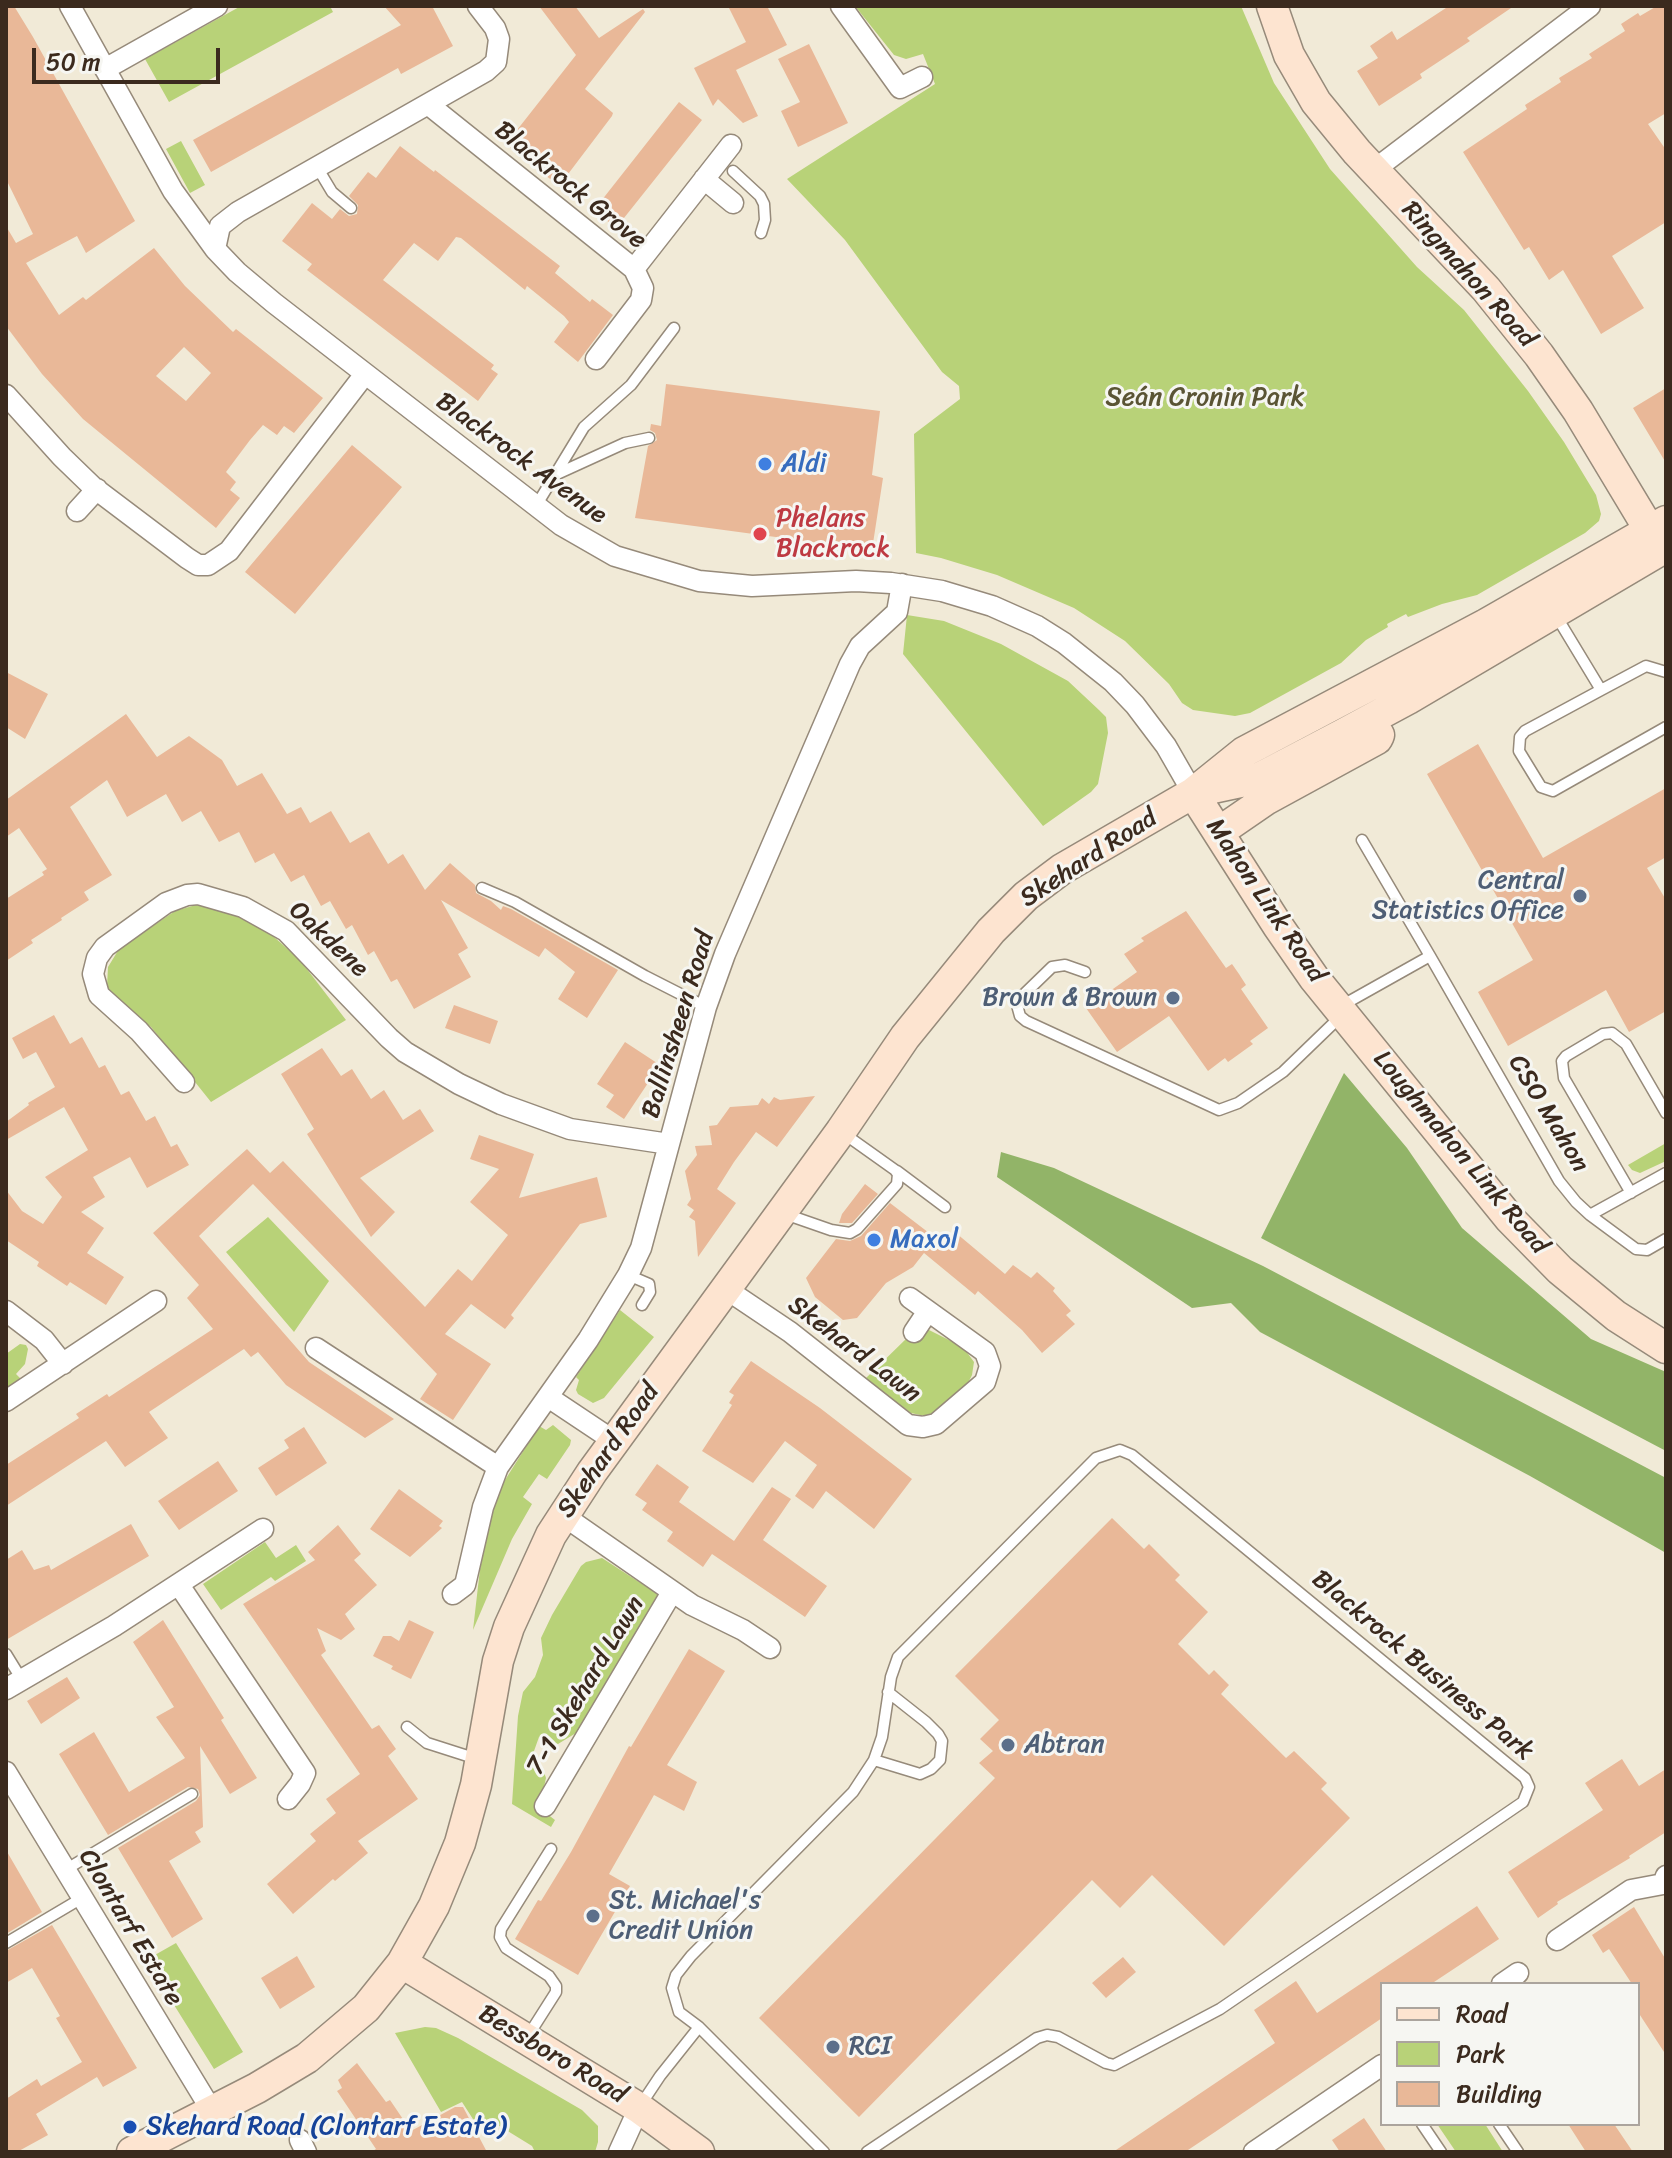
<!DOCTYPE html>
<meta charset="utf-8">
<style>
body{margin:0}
#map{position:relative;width:1672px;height:2158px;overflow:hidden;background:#f1ead7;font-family:Sriracha,sans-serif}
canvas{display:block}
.frame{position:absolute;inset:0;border:8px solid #3b2a1e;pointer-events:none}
.legend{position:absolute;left:1380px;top:1982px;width:260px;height:144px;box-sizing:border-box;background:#f6f6f2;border:2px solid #aba49d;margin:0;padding:10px 14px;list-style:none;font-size:24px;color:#3b2a1e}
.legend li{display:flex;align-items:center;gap:16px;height:40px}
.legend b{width:40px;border:2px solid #aba49d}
.scale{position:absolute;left:32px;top:48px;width:188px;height:36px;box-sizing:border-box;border:4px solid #3b2a1e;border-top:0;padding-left:10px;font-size:24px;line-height:28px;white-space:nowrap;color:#3b2a1e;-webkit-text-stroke:6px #f6f6f2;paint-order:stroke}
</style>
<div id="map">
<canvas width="1672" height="2158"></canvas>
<div class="frame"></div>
<ul class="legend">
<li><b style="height:10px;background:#fde4d0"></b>Road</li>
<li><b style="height:22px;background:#b8d278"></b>Park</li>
<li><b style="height:22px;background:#e9b898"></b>Building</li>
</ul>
<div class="scale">50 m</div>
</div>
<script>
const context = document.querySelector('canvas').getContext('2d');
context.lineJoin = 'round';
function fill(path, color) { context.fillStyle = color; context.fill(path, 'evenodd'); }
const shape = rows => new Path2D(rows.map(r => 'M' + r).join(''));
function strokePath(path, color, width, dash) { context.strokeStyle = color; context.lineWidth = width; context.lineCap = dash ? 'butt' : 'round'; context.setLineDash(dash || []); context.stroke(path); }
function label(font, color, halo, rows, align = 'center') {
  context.font = font + ' Sriracha,sans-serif'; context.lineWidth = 6; context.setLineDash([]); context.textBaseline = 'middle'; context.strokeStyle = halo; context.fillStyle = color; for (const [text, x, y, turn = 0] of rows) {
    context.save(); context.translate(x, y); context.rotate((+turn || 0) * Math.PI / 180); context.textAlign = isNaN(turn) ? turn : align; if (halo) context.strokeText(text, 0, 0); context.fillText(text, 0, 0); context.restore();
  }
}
const green = shape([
 [241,6,330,6,333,12,169,102,145,59],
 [855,6,1241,6,1274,83,1330,169,1417,267,1464,310,1528,391,1564,442,1596,495,1601,514,1599,521,1585,533,1477,595,1442,604,1408,617,1406,614,1387,624,1388,627,1366,640,1341,663,1250,713,1235,716,1193,710,1182,703,1169,684,1125,641,1074,608,997,575,941,558,916,553,914,434,960,399,959,386,942,372,845,240,787,179,935,84,923,54,906,59,894,55],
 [181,141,205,185,190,193,166,149],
 [907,615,944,621,1001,644,1068,681,1099,710,1106,717,1108,733,1098,784,1091,792,1043,826,903,654],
 [196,905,224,909,264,928,300,960,346,1020,211,1102,151,1027,130,1012,110,992,107,986,108,967,119,949,175,911],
 [1666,1143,1666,1161,1640,1173,1632,1170,1628,1165],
 [268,1217,329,1281,294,1332,226,1252],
 [620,1310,654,1337,604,1398,593,1403,578,1394,576,1390,579,1380,576,1377],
 [927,1329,963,1347,974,1362,972,1375,967,1385,933,1413,925,1416,911,1413,865,1379,908,1337,917,1342],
 [20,1344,26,1345,28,1349,25,1364,16,1374,21,1379,6,1390,6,1354],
 [553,1425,571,1440,570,1445,547,1479,539,1474,523,1497,532,1504,512,1539,473,1630,480,1569,495,1496,539,1426,546,1430],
 [265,1542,276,1558,296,1545,306,1561,275,1581,271,1577,221,1610,203,1584],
 [602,1558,659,1595,576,1733,558,1744,539,1737,529,1765,544,1772,546,1778,540,1805,542,1810,555,1820,551,1827,512,1804,518,1716,523,1692,535,1677,543,1655,541,1638,552,1615,581,1566,586,1562],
 [176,1943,243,2052,214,2069,146,1960],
 [425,2027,436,2028,458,2038,582,2110,598,2126,598,2142,595,2152,535,2152,532,2146,493,2122,480,2130,462,2102,441,2112,395,2033],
 [1437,2124,1485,2124,1503,2152,1456,2152]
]);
const forest = shape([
 [1344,1073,1407,1148,1462,1228,1591,1339,1666,1372,1666,1451,1261,1238],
 [1001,1152,1054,1168,1263,1266,1666,1478,1666,1553,1530,1476,1260,1332,1231,1303,1192,1308,997,1177]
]);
const building = shape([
 [6,6,14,6,33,37,135,221,86,253,77,236,26,263,59,315,83,297,86,300,154,248,185,286,233,332,236,329,323,398,294,433,284,426,277,435,263,425,250,440,226,472,236,482,230,490,240,498,216,528,83,419,42,374,6,326,6,226,16,243,33,234,6,179],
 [184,347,211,373,186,401,156,376],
 [384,6,432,6,453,46,401,74,398,68,211,172,193,140,401,25],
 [539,6,575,6,599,38,643,9,645,12,585,89,613,113,612,116,559,186,506,144,576,55],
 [728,6,767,6,787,45,736,70,758,116,743,123,718,99,713,106,694,68,746,42],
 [1449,6,1514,6,1467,38,1470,41,1420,74,1422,78,1379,106,1357,71,1378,58,1370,46,1392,31,1397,40],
 [1657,6,1666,6,1666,113,1648,124,1666,150,1666,222,1612,256,1644,308,1601,334,1563,270,1549,280,1529,247,1524,250,1463,152,1527,109,1525,105,1561,82,1559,78,1592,58,1589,54,1625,31,1621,24,1638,13,1640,16],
 [809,44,848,123,798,147,781,111,800,102,778,59],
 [679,102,702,120,616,228,594,210],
 [400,146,434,172,435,170,560,266,555,273,590,302,592,299,613,315,578,362,554,342,569,322,564,316,527,286,525,290,461,238,456,237,438,261,414,243,383,280,494,365,491,369,498,374,478,401,307,270,312,264,282,241,312,203,332,219,340,209,349,216,357,214,358,205,349,196,368,172,376,178],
 [666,384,880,411,872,475,883,478,872,550,635,518,648,446,657,440,655,433,650,430,651,424,661,426],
 [1666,388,1666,463,1633,408],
 [352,445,402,487,295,614,245,572],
 [6,672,48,694,25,739,6,727],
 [126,714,157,757,189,736,222,760,237,786,262,773,287,814,301,807,310,823,331,811,350,843,369,832,388,864,403,854,425,890,450,863,475,885,476,893,491,901,501,910,503,906,511,909,618,970,587,1018,558,999,575,972,545,948,539,957,441,900,468,948,458,954,471,977,414,1009,397,979,391,982,374,951,368,955,352,925,346,929,330,901,321,906,304,875,291,882,274,853,255,863,239,832,219,842,201,811,182,822,166,794,127,817,107,780,70,807,112,875,84,892,89,900,61,918,62,920,31,940,33,943,6,961,6,899,44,875,42,872,47,869,19,828,6,837,6,800],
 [1478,744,1543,858,1666,788,1666,857,1647,868,1666,900,1666,1011,1629,1032,1606,990,1508,1046,1478,992,1533,960,1427,774],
 [1186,911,1226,968,1232,964,1239,974,1246,985,1241,989,1268,1028,1250,1041,1253,1044,1228,1062,1225,1058,1208,1071,1169,1016,1117,1052,1086,1008,1137,972,1124,954,1144,941,1141,938],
 [454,1005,498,1021,490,1044,445,1028],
 [54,1015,70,1044,82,1037,99,1068,105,1065,121,1095,129,1091,146,1121,155,1116,171,1147,177,1144,189,1165,147,1188,130,1157,93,1177,105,1197,81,1212,104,1228,87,1253,124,1277,106,1305,70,1282,67,1286,37,1266,39,1262,6,1240,6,1190,22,1211,43,1224,62,1197,45,1177,88,1150,64,1107,6,1140,6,1122,29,1105,28,1103,55,1087,36,1052,23,1059,12,1038],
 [625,1042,660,1065,624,1119,606,1107,614,1095,597,1084],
 [322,1048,341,1076,352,1069,371,1099,384,1090,403,1120,420,1109,434,1131,360,1178,395,1212,371,1237,307,1134,314,1129,281,1074],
 [815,1096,777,1147,756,1132,734,1162,717,1189,736,1203,698,1257,695,1221,689,1217,694,1210,687,1205,691,1199,685,1171,697,1155,695,1146,712,1145,709,1126,717,1125,730,1107,758,1105,762,1098,769,1104,774,1097,780,1100],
 [479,1135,534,1154,519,1198,597,1177,607,1217,580,1224,511,1315,514,1318,505,1329,471,1304,445,1334,491,1364,453,1420,420,1399,437,1374,253,1184,199,1236,309,1362,394,1419,365,1438,286,1385,258,1352,251,1357,244,1349,149,1412,168,1438,125,1467,106,1441,6,1506,6,1465,79,1418,76,1414,107,1394,109,1397,213,1329,187,1298,199,1285,153,1233,247,1149,270,1173,283,1161,425,1307,458,1269,472,1281,508,1235,470,1202,499,1169,470,1159],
 [865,1184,878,1194,852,1223,839,1223,842,1214],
 [890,1203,946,1246,956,1233,1005,1274,1013,1265,1031,1278,1037,1272,1055,1288,1053,1291,1071,1311,1066,1315,1075,1324,1042,1353,1022,1330,978,1291,975,1295,924,1253,913,1267,886,1283,857,1318,843,1320,815,1297,806,1278,836,1239,850,1241,861,1236],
 [751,1361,820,1408,912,1479,874,1529,826,1491,813,1509,795,1496,817,1465,785,1441,753,1483,702,1451,732,1405,729,1403,734,1395,729,1392],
 [304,1427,327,1463,276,1496,258,1468,289,1448,284,1440],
 [218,1461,238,1491,179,1530,158,1501],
 [657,1464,689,1487,679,1502,734,1541,772,1487,791,1499,763,1540,827,1586,805,1617,712,1554,703,1567,667,1541,673,1532,642,1510,647,1503,635,1495],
 [399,1489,443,1521,439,1526,442,1528,410,1557,370,1529],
 [1112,1518,1144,1549,1149,1544,1180,1575,1175,1580,1208,1612,1178,1644,1209,1675,1214,1670,1229,1685,1221,1694,1286,1758,1294,1751,1327,1783,1321,1789,1350,1818,1224,1946,1152,1875,1120,1908,1092,1880,859,2117,759,2018,995,1778,979,1763,993,1751,980,1739,999,1720,955,1676],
 [131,1524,149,1556,6,1640,6,1560,22,1550,34,1570,49,1565,51,1570],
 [338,1525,361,1554,354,1560,377,1585,345,1614,355,1629,341,1640,317,1628,326,1651,321,1655,372,1729,379,1725,396,1749,388,1756,418,1799,358,1841,368,1853,335,1881,333,1879,293,1914,267,1884,316,1841,310,1834,336,1813,326,1799,360,1774,243,1604,315,1560,308,1552],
 [163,1620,224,1718,221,1720,257,1778,230,1794,200,1746,203,1827,195,1832,201,1842,169,1861,203,1919,172,1938,118,1848,196,1801,200,1795,198,1789,188,1787,108,1835,59,1754,94,1732,129,1792,185,1758,156,1717,174,1707,133,1642],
 [409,1620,434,1632,411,1679,391,1669,393,1666,373,1656,383,1636,391,1636,399,1641],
 [689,1649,725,1671,667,1765,697,1782,684,1811,654,1795,609,1874,630,1886,578,1975,515,1939,538,1900,541,1901,571,1852,629,1746,631,1747],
 [67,1677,80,1698,41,1724,27,1701],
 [1622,1759,1639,1786,1666,1769,1666,1832,1629,1856,1630,1858,1557,1902,1558,1904,1538,1918,1508,1872,1603,1810,1585,1783],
 [6,1850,42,1912,6,1934],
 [1477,1906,1499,1939,1431,1984,1382,1984,1382,2018,1215,2132,1185,2152,1113,2152,1275,2043,1254,2010,1296,1981,1317,2013],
 [1634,1907,1666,1960,1666,2055,1638,2012,1638,1984,1632,1984,1609,1949,1603,1953,1592,1935],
 [52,1925,137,2068,103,2087,97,2077,36,2114,48,2135,17,2152,6,2152,6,2099,37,2079,41,2086,82,2062,56,2018,60,2016,32,1968,6,1983,6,1951],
 [297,1956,315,1987,280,2009,261,1978],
 [1123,1957,1136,1972,1106,1998,1092,1983],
 [357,2063,386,2102,390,2100,411,2131,455,2107,463,2107,487,2152,371,2152,376,2149,337,2091,342,2088,338,2080],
 [1364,2118,1387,2152,1340,2152,1332,2140],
 [1568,2124,1614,2124,1633,2152,1586,2152]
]);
const lane = shape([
 [317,167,332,192,351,208],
 [733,171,760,196,764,204,765,220,761,233],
 [557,474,625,443,649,438],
 [536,506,584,427,631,385,674,328],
 [1555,614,1601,690,1646,666,1666,672],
 [1601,690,1525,731,1520,737,1519,751,1541,787,1553,791,1666,727],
 [1362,840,1430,956],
 [482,888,515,902,645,976,706,1007],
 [1085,972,1065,965,1052,967,1018,1000,1017,1005,1020,1016,1026,1021,1219,1110,1238,1103,1283,1072,1341,1016],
 [1341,1006,1430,956,1559,1181,1576,1202,1590,1215,1666,1173],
 [897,1171,945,1207],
 [1631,1193,1564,1078,1562,1061,1566,1056,1603,1034,1612,1033,1626,1044,1666,1113],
 [785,1214,831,1230,850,1233,857,1229,897,1184,898,1174,895,1170,843,1133],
 [1590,1215,1636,1249,1647,1250,1666,1239],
 [628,1275,649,1284,650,1292,642,1305],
 [6,1654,22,1680],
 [407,1727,427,1743,477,1759],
 [874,1760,920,1774,931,1769,940,1760,942,1741,938,1734,926,1722,888,1692],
 [65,1870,192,1794],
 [6,1943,82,1898],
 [528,2036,556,1992,556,1986,549,1976,506,1948,500,1937,501,1929,551,1849],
 [640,2106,660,2076,699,2027],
 [1422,2124,1441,2152],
 [1499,2124,1518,2152],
 [824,2152,699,2027,679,2012,672,1988,676,1975,691,1956,853,1792,874,1760,882,1737,891,1677,898,1657,1096,1458,1120,1450,1132,1455,1525,1778,1529,1787,1523,1802,1220,2009,1114,2065,1106,2063,1058,2037,1047,2035,1037,2038,867,2152]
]);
const street = shape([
 [70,6,173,191,215,249,237,272,274,303,561,525,615,556,699,581,752,586,856,581,891,583,942,591,992,606,1037,626,1064,643,1113,682,1135,705,1166,746,1193,793],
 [841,6,900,88,922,77],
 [105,69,217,6],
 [429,105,634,269,643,288,641,300,596,359],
 [1374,170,1590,6],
 [704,179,733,203],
 [215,249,220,226,238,212,486,71,496,62,499,39,495,28,478,6],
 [634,269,731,145],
 [6,395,62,457,93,487,187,558,198,565,208,565,229,551,365,374],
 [77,511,97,489],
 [184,1082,139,1031,99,995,93,974,97,958,105,947,166,903,187,895,198,894,243,907,286,931,389,1038,405,1052,459,1084,501,1104,570,1129,669,1144],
 [726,1289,790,1332,908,1425,923,1427,936,1424,985,1382,990,1366,985,1352,910,1298],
 [6,1311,44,1340,63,1364],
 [914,1332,928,1311],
 [316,1348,498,1467],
 [548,1397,614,1441],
 [6,1401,156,1301],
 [564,1516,692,1605,743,1630,770,1648],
 [179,1585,305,1773,300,1784,288,1799],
 [453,1594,465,1585,483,1507,498,1467,588,1340,628,1275,641,1248,706,1007,725,954,850,664,860,646,897,612,902,584],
 [6,1689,114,1626,263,1529],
 [6,1772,212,2111],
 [545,1806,672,1592],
 [1557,1940,1631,1890,1663,1884,1666,1876],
 [1502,1984,1518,1973],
 [300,2140,306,2152],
 [619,2152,639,2108],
 [1254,2152,1382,2065]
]);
const secondary = shape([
 [1272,6,1289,55,1316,102,1357,152,1486,289,1539,355,1578,411,1661,549],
 [1203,790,1259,778,1343,734,1408,699,1666,547],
 [1193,793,1278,926,1314,978,1510,1219,1560,1270,1616,1316,1666,1348],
 [1219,832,1267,799,1377,739,1379,735],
 [402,1963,639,2108,699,2152],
 [132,2152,257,2088,307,2058,366,2008,402,1963,434,1906,460,1843,476,1785,498,1661,509,1627,551,1535,592,1472,841,1131,905,1037,991,931,1026,896,1062,869,1193,793,1244,752,1486,624,1666,521]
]);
const markers = [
 [765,464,8,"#3f7fe0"],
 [760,534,8,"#e0444e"],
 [1580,896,8,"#5c6f8a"],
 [1173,998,8,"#5c6f8a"],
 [874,1240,8,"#3f7fe0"],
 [1008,1745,8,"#5c6f8a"],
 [593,1916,8,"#5c6f8a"],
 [833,2047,8,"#5c6f8a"],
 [130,2127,8,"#1a4fb4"]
];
const streetNames = [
 ["Blackrock Grove",570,186,39],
 ["Ringmahon Road",1468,275,48],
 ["Blackrock Avenue",521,459,36],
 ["Skehard Road",1089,859,-33],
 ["Mahon Link Road",1265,901,56],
 ["Oakdene",328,940,43],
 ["Ballinsheen Road",679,1025,-73],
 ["CSO Mahon",1548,1114,59],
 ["Loughmahon Link Road",1460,1153,50],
 ["Skehard Lawn",854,1350,37],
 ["Skehard Road",609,1451,-55],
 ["Blackrock Business Park",1422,1666,40],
 ["7-1 Skehard Lawn",586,1686,-59],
 ["Clontarf Estate",130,1928,59],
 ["Bessboro Road",552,2055,31]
];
const parkNames = [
 ["Seán Cronin Park",1205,398]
];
const shopNames = [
 ["Aldi",781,464],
 ["Maxol",890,1240]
];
const healthNames = [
 ["Phelans",776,519],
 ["Blackrock",776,549]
];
const serviceNames = [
 ["Central",1564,881,"right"],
 ["Statistics Office",1564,911,"right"],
 ["Brown & Brown",1157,998,"right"],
 ["Abtran",1024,1745],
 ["St. Michael's",609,1901],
 ["Credit Union",609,1931],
 ["RCI",849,2047]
];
const transitNames = [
 ["Skehard Road (Clontarf Estate)",146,2127]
];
fill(green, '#b8d278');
fill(forest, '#92b468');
fill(building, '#e9b898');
strokePath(lane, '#968a7a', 13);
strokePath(street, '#968a7a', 23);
strokePath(secondary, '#968a7a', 33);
strokePath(lane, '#fff', 10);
strokePath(street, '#fff', 20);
strokePath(secondary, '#fde4d0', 30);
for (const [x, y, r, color] of markers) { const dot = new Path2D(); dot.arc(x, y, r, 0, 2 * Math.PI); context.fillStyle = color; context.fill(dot); strokePath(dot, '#f6f6f2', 3); }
label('26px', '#3b2a1e', '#f6f6f2', streetNames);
label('26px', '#5a5434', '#f6f6f2', parkNames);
label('26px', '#366cbe', '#f6f6f2', shopNames, 'left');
label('26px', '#be3a42', '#f6f6f2', healthNames, 'left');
label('26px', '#4e5e75', '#f6f6f2', serviceNames, 'left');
label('26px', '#164399', '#f6f6f2', transitNames, 'left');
</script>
